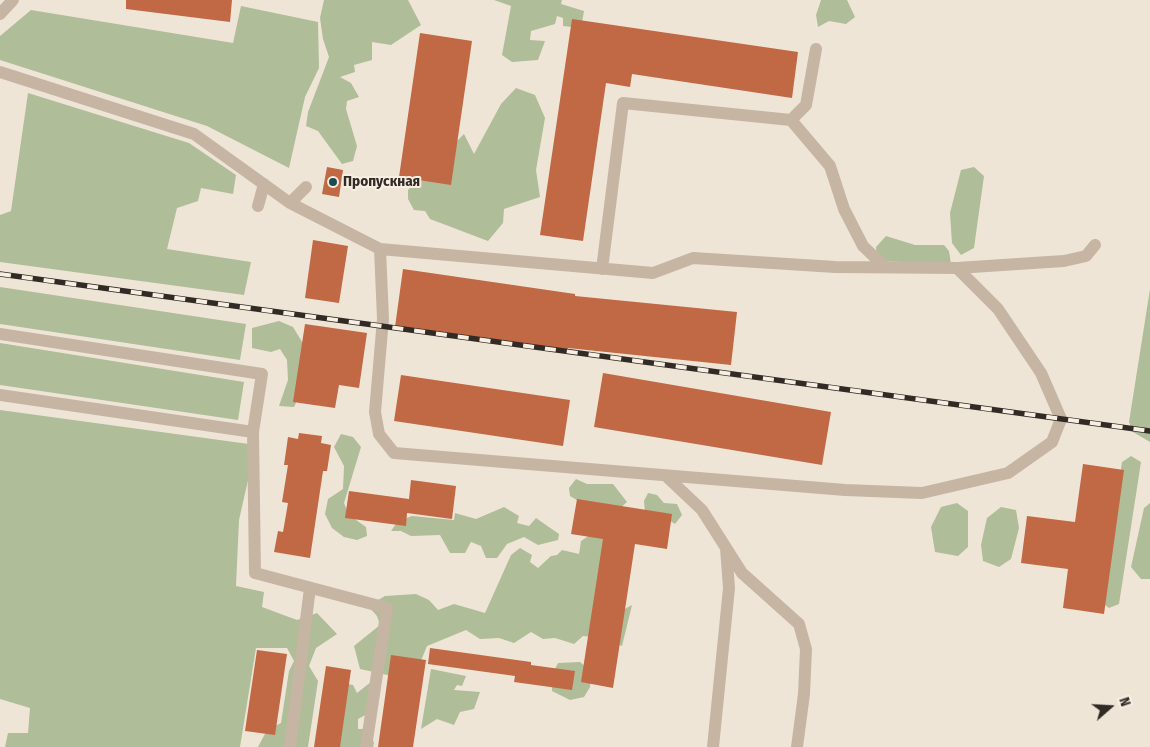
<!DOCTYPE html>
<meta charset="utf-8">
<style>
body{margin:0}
#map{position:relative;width:1150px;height:747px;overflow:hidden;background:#efe5d7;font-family:"Fira Sans Condensed",sans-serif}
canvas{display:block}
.north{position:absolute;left:1085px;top:682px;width:50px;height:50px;-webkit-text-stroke:4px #f8efe3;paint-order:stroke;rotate:71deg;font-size:14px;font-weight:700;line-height:20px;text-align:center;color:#322a25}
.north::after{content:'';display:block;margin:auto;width:18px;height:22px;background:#322a25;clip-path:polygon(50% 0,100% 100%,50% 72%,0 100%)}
</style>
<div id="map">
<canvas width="1150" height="747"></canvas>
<div class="north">N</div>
</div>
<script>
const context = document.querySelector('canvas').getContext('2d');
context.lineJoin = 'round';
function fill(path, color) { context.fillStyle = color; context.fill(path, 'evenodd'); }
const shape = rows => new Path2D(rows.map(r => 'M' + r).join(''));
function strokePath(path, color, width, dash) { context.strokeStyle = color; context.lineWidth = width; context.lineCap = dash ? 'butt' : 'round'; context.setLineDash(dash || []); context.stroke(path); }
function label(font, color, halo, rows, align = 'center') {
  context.font = font + ' "Fira Sans Condensed",sans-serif'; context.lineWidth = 4; context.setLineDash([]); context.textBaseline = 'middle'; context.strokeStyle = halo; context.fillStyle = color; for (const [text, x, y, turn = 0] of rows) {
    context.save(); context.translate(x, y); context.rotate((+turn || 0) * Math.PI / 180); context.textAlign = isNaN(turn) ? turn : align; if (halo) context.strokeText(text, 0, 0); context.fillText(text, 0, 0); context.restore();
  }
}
const green = shape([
 [324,0,408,0,421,25,391,45,372,42,372,60,354,65,355,72,340,77,351,83,359,97,347,101,346,109,357,146,353,161,342,164,318,131,306,126,308,112,329,57,323,39,320,18],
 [494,0,562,0,561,4,584,11,581,28,563,26,563,18,557,16,555,24,531,31,530,40,545,41,538,60,512,62,502,55,511,6],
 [821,0,847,0,855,17,846,24,829,21,818,27,816,15],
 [241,6,318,22,319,68,305,97,289,168,207,126,0,60,0,36,31,10,233,43],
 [516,88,535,95,545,118,536,170,540,197,504,209,503,223,488,241,430,219,425,211,414,210,408,199,408,190,464,134,474,154,501,104],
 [28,93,189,143,236,175,233,194,201,188,198,201,177,208,167,249,251,262,244,295,0,262,0,215,11,211],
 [974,167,984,176,974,248,961,255,952,243,950,213,961,170],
 [886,236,915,245,944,245,949,251,951,264,877,261,876,247],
 [0,287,246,324,240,360,0,324],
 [1150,289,1150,442,1133,432,1129,422],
 [279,321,293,327,307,350,301,392,294,407,279,406,288,380,287,360,280,349,271,352,252,348,252,328],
 [0,343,244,382,238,420,0,385],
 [0,410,256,445,239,520,236,586,264,592,262,607,297,620,317,613,337,634,316,648,309,666,318,681,308,747,258,747,267,730,281,723,289,671,294,661,287,648,256,648,240,747,5,747,8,733,28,733,30,708,0,699],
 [341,434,353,437,361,447,344,503,349,515,366,527,367,536,357,540,344,537,332,528,325,514,328,499,343,489,344,466,334,447],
 [1131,456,1141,462,1119,604,1109,608,1101,602,1122,462],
 [576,479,587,484,613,484,627,502,619,509,582,503,570,496,569,488],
 [648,493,657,495,664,503,677,504,682,515,675,524,663,516,645,513,644,501],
 [957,503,968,511,968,547,958,556,935,552,931,527,941,507],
 [1150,503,1150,579,1141,579,1131,567,1144,508],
 [504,507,519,516,517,523,529,526,536,518,559,534,558,540,538,545,524,537,507,544,497,558,486,558,481,546,471,542,465,553,450,553,440,535,411,536,401,531,391,531,398,521,412,516,454,520,455,513,476,519],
 [1001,507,1016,510,1019,528,1011,559,999,567,983,561,981,545,987,518],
 [593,533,606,535,610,617,632,605,622,646,600,638,583,636,574,644,555,638,543,639,531,632,514,643,499,638,480,639,466,630,427,646,420,663,392,676,360,669,354,646,380,625,377,616,368,606,385,596,416,594,429,600,438,610,454,604,485,613,511,555,520,548,532,555,530,562,538,568,551,556,557,555,562,550,579,554,581,541],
 [580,662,592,672,590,687,584,697,570,700,552,691,552,675,558,663],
 [431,669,466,676,462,686,457,685,454,690,480,692,474,709,460,712,454,725,437,719,421,729],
 [371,682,376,684,380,695,371,712,358,719,358,729,369,729,374,743,373,747,333,747,343,683,353,685,357,693]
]);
const building = shape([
 [126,0,232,0,230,22,126,9],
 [572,19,798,52,792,98,632,74,630,87,606,83,583,241,540,235],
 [420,33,472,41,451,185,399,177],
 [327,167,343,170,339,197,322,194],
 [313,240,348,246,339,303,305,298],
 [403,269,575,294,575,296,737,312,731,365,568,348,567,351,395,327],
 [305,324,367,333,359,388,339,385,335,408,293,402],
 [603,373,831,412,822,465,594,427],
 [401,375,570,400,563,446,394,421],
 [299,433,322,436,321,443,331,445,327,471,323,471,310,558,274,552,278,531,283,532,288,503,282,502,288,465,284,465,288,437,298,439],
 [1083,464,1124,470,1104,614,1063,608,1068,569,1021,563,1027,516,1075,522],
 [411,480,456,486,452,519,407,513,406,526,345,518,349,491,409,499],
 [577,499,672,514,667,549,635,544,613,688,581,682,603,539,571,534],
 [430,648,531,662,531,665,575,671,572,690,514,682,515,676,428,664],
 [257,650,287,654,275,735,245,731],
 [391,655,426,660,413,747,378,747],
 [326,666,351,670,340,747,314,747]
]);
const minor = shape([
 [0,14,13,0],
 [0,72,194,134,290,203,380,249,653,273,693,258,835,267,957,268,1033,263,1064,261,1086,256,1095,245],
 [791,120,830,166,844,209,863,246,885,267],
 [290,203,306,187],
 [258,206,264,184],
 [380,249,383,319,375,412,379,434,394,453,845,490,922,493,1008,473,1052,442,1061,419,1041,373,998,309,957,268],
 [602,269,623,103,791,120,806,105,816,49],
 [0,334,262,374,253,432,0,395],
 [253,432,255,573,387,608,366,747],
 [666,476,702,510,742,573,799,624,806,649,804,694,797,747],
 [290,747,310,588],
 [713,747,729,588,726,548]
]);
const rail = shape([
 [0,274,1150,431]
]);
const markers = [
 [333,182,5,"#1d4b52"]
];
const poiNames = [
 ["Пропускная",343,182]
];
fill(green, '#afbd98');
fill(building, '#c16844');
strokePath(minor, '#c7b5a4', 12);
strokePath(rail, '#322a25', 5.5);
strokePath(rail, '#f8efe3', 4, [11]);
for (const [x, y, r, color] of markers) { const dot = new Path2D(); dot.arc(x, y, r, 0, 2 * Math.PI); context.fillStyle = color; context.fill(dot); strokePath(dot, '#f8efe3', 2); }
label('bold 15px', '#322a25', '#f8efe3', poiNames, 'left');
</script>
